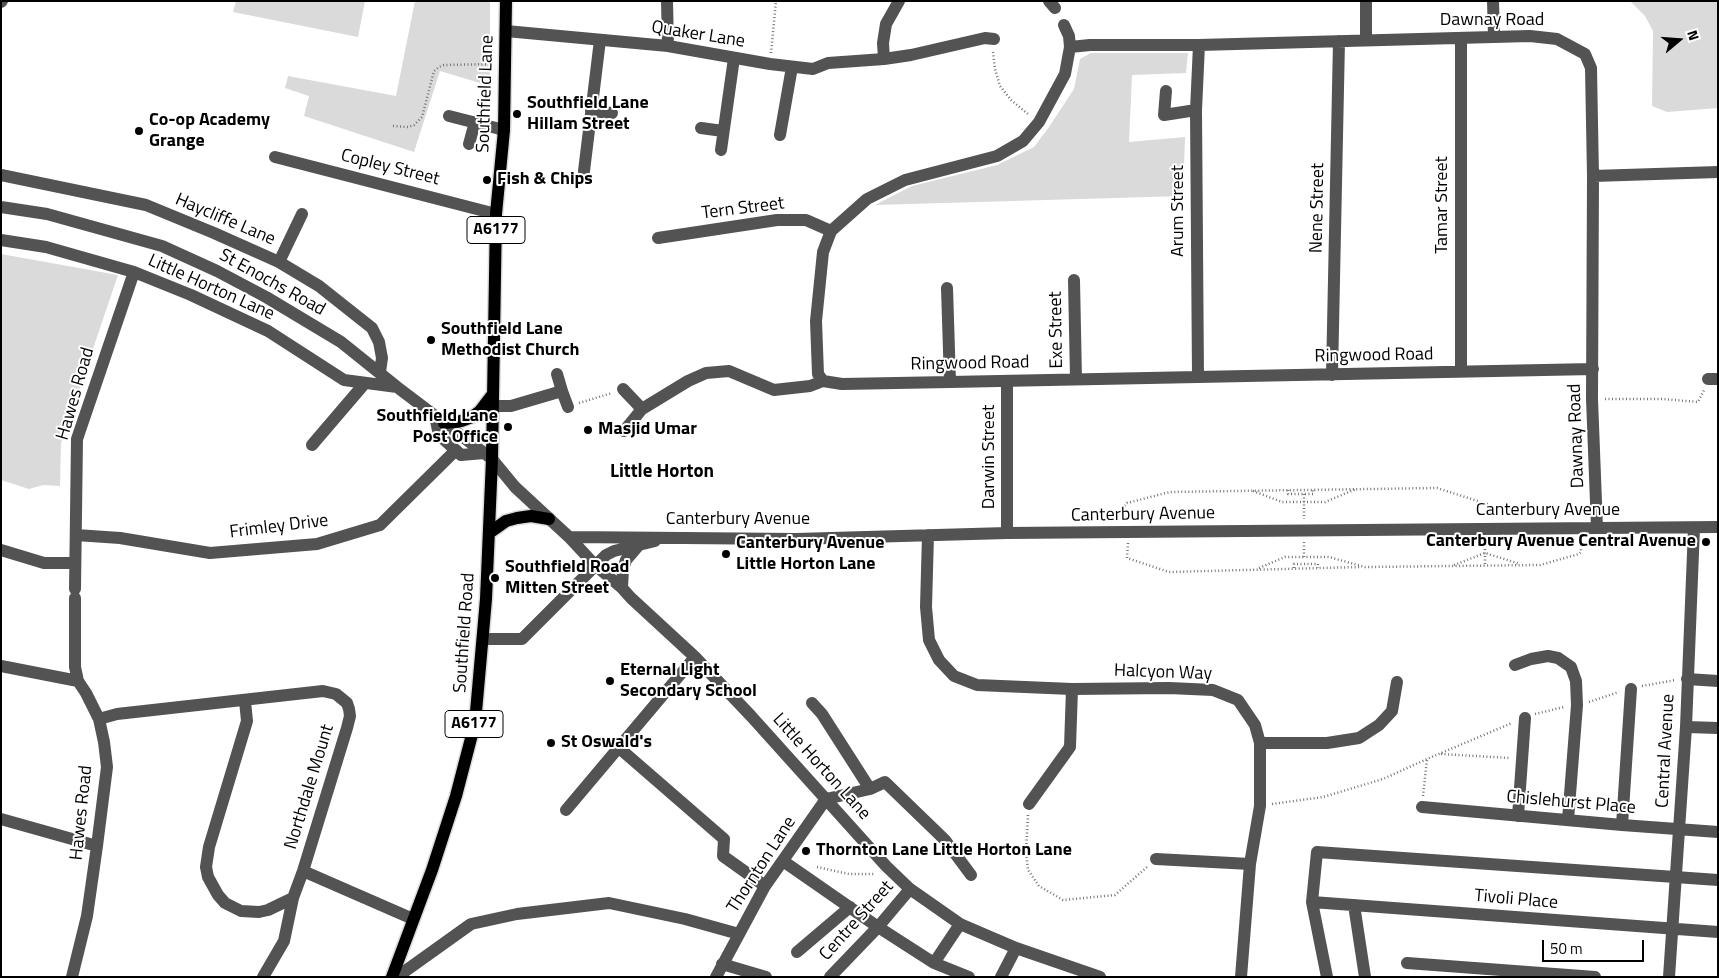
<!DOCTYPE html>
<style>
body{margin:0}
#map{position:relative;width:1719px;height:978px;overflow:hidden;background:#fff;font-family:"Titillium Web",sans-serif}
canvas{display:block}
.frame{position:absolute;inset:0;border:2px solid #000;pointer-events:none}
.north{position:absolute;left:1654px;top:15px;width:50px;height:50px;-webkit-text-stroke:4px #fff;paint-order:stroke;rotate:72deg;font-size:14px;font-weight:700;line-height:20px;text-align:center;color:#000}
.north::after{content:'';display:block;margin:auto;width:18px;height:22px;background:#000;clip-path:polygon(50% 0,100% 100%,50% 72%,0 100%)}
.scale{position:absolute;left:1542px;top:940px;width:102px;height:22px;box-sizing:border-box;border:2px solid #000;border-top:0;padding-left:6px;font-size:15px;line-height:18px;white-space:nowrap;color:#000;-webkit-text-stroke:4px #fff;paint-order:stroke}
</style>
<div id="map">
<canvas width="1719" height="978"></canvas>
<div class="frame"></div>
<div class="north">N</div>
<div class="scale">50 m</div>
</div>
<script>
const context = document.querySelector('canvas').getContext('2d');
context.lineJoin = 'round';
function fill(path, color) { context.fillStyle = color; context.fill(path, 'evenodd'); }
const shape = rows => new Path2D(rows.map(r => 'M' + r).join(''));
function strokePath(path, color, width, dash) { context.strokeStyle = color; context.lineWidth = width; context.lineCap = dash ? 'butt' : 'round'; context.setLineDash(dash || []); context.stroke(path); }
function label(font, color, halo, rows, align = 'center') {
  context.font = font + ' "Titillium Web",sans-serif'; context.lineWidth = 4; context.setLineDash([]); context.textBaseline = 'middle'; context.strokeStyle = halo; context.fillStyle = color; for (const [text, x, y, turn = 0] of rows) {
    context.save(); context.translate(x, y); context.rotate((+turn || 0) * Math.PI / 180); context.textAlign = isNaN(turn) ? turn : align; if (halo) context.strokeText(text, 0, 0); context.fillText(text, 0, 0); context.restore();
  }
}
const green = shape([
 [236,1,365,1,358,37,233,12],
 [415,1,490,1,490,86,440,71,414,152,304,116,309,96,285,88,288,76,396,96],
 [1630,1,1718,1,1718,108,1667,112,1652,106,1653,31,1645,16],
 [1091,53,1188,53,1186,73,1132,75,1129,142,1185,137,1183,196,875,205,912,186,997,165,1034,147,1049,127,1074,89,1080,59],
 [1,254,118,275,61,443,60,486,43,485,29,489,1,480]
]);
const path = shape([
 [993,52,995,69,1000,86,1011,100,1028,114],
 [771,53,776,1],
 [393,126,408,127,414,125,422,117,434,71,439,67,444,65,493,64],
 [1605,399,1663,399,1698,402,1704,390],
 [579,403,612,393],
 [1288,490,1288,494,1313,494,1313,489],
 [1253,491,1282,502,1325,502,1356,489],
 [1304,494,1304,519],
 [1122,519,1122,509,1127,503,1170,492,1437,488,1490,505,1493,518],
 [1304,542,1304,557,1329,557,1365,567,1540,565,1579,554,1581,552,1581,539],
 [1485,542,1485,566],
 [1128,543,1127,558,1169,572,1361,567],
 [1454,565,1485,553,1520,564],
 [1259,568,1285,557,1304,557],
 [1294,568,1294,564,1318,564,1318,568],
 [1642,686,1676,680],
 [1589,702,1619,692],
 [1535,714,1564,707],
 [1441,754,1510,758],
 [1423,796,1427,759],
 [1272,804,1323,797,1383,779,1427,759,1512,723],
 [1028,815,1026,851,1028,870,1039,886,1063,900,1115,895,1147,867],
 [817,867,849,874,875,874]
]);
const minor = shape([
 [667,1,668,46],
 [1049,1,1055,8],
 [1366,1,1366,40],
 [1493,1,1494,36],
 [1,2,2,1],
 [1064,25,1069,36,1070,47,1065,74,1039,122,1023,141,997,156,905,180,867,199,831,231,823,252,816,321,818,374,823,381,842,384,950,382,1593,369],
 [506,31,668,46,770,64,813,69,828,63,884,59,883,43,886,24,899,1],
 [1461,38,1461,371],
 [1070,47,1090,45,1199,45,1530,36,1557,39,1585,54,1591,68,1593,176,1592,399,1597,528],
 [884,59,911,55,985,38,994,39],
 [1166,91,1164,115,1196,110],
 [591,111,612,113],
 [449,116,504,130],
 [701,128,723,131],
 [780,135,792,67],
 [469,144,475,122],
 [721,150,734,58],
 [275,157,496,214],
 [584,171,600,40],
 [1,175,146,205,214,233,279,262,319,286,372,328,379,342,382,358,380,372],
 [1593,176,1718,172],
 [1,207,47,214,162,246,217,271,266,297,341,342,397,387,492,459,515,487,569,537,595,565,622,588,631,598,695,657,751,716,886,866,910,889,960,924,1016,948,1100,977],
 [658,238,777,220,806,220,831,231],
 [1,240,46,247,134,272,191,295,268,331,344,380,397,387],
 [279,262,302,214],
 [1074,280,1076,379],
 [947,288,950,382],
 [557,374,562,391,568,407],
 [1332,375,1339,41],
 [1198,377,1196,110,1199,45],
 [1708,379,1718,379],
 [623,389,642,409],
 [493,406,511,406,562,391],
 [435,416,439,435,461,455,484,453],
 [624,431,642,409,688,381,706,373,729,371,774,390,810,386,823,381],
 [312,445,365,383],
 [1007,533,1007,381],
 [76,535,120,538,210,553,317,544,380,525,456,450],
 [928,535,926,607,929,640,939,660,954,676,977,685,1072,689,1169,688,1213,690,1238,700,1255,725,1260,743,1260,806,1250,864,1241,977],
 [569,537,796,539,1007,533,1718,527],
 [1,550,44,563,75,563],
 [622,588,623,569,626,560,638,546],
 [75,589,77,439,134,272],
 [483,639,522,639,606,555,614,551,655,541],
 [1515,665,1531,659,1548,656,1558,658,1571,667,1576,681,1577,705,1568,820],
 [1,666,78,681],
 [1687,679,1718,681],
 [245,701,247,721,209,847,206,867,208,877,218,895,225,903,241,911,259,912,268,910,293,898],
 [812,703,822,714,870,789],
 [99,719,117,714,323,691,336,694,347,703,349,709,350,716,347,728,303,871,293,898,284,941,263,977],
 [1686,727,1718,728],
 [1260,743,1327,743,1359,738,1379,725,1392,711,1397,682],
 [618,747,724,839,723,856,765,886],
 [826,799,870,789,885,782,945,840,971,875],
 [1029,804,1070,747,1072,689],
 [1422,807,1622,825,1718,832],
 [566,810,695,657],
 [1518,816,1525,718],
 [1,819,97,846],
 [1622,825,1631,689],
 [1156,859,1250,864],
 [783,861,878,927,934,963,969,977],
 [303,871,413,919],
 [1312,902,1718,932],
 [1354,905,1365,977],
 [797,952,850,907],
 [934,963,960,924],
 [1407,963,1595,977],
 [722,964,766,977],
 [72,977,87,916,97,846,107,767,104,742,99,719,86,693,78,681,75,667,75,598],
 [397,977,471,924,517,914,609,903,685,919,739,934],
 [716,977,765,886,826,799],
 [830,977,878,927,910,889],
 [1001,977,1016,948],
 [1327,977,1312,902,1317,852,1718,880],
 [1669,977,1686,727,1694,528]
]);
const major = shape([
 [444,423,461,421,472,417,480,411,493,394],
 [489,533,506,521,517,518,531,516,549,519],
 [392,977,432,870,456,796,475,723,486,599,492,459,496,214,504,130,506,1]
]);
const markers = [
 [517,114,5,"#000"],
 [139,131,5,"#000"],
 [487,180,5,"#000"],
 [431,340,5,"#000"],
 [508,427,5,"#000"],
 [588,430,5,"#000"],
 [1706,542,5,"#000"],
 [726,554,5,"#000"],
 [495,578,5,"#000"],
 [610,681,5,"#000"],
 [551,743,5,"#000"],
 [806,851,5,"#000"]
];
const shields = [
 [496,230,58],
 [474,724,58]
];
const shieldNames = [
 ["A6177",496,230],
 ["A6177",474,724]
];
const streetNames = [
 ["Dawnay Road",1492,21],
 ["Quaker Lane",698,35,9],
 ["Southfield Lane",486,94,-88],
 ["Copley Street",390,168,14],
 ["Tamar Street",1443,205,-90],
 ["Nene Street",1318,208,-89],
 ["Tern Street",743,209,-7],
 ["Arum Street",1179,211,-90],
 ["Haycliffe Lane",225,220,23],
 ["St Enochs Road",272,283,29],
 ["Little Horton Lane",211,288,24],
 ["Exe Street",1057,330,-91],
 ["Ringwood Road",1374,356,-1],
 ["Ringwood Road",970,364,-1],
 ["Hawes Road",76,394,-74],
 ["Dawnay Road",1577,436,-92],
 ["Darwin Street",990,457,-90],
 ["Canterbury Avenue",1548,511],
 ["Canterbury Avenue",1143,515,-1],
 ["Canterbury Avenue",738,520],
 ["Frimley Drive",279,527,-7],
 ["Southfield Road",465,633,-86],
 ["Halcyon Way",1163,673,2],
 ["Central Avenue",1666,751,-87],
 ["Little Horton Lane",821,767,48],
 ["Northdale Mount",310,787,-73],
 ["Chislehurst Place",1571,803,5],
 ["Hawes Road",82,813,-84],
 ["Thornton Lane",762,865,-57],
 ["Tivoli Place",1516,900,5],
 ["Centre Street",857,921,-48]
];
const poiNames = [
 ["Southfield Lane",527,104],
 ["Hillam Street",527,125],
 ["Co-op Academy",149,121],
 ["Grange",149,142],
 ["Fish & Chips",497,180],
 ["Southfield Lane",441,330],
 ["Methodist Church",441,351],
 ["Southfield Lane",498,417,"right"],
 ["Post Office",498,438,"right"],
 ["Masjid Umar",598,430],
 ["Canterbury Avenue Central Avenue",1696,542,"right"],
 ["Canterbury Avenue",736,544],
 ["Little Horton Lane",736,565],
 ["Southfield Road",505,568],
 ["Mitten Street",505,589],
 ["Eternal Light",620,671],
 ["Secondary School",620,692],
 ["St Oswald's",561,743],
 ["Thornton Lane Little Horton Lane",816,851]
];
const neighbourhoodNames = [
 ["Little Horton",662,472]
];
fill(green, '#dadada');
strokePath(major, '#dbdbdb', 15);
strokePath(path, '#757575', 2.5, [1, 2.5]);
strokePath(minor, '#535353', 12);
strokePath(major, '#000', 12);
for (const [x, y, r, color] of markers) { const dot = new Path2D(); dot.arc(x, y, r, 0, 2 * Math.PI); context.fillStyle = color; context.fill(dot); strokePath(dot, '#fff', 2); }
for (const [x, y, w] of shields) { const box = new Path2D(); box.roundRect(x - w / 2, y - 13.5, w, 27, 4); context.fillStyle = '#fff'; context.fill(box); strokePath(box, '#000', 1); }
label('bold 16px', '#000', null, shieldNames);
label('18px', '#000', '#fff', streetNames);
label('bold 18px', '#000', '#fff', poiNames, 'left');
label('bold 19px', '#000', '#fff', neighbourhoodNames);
</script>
